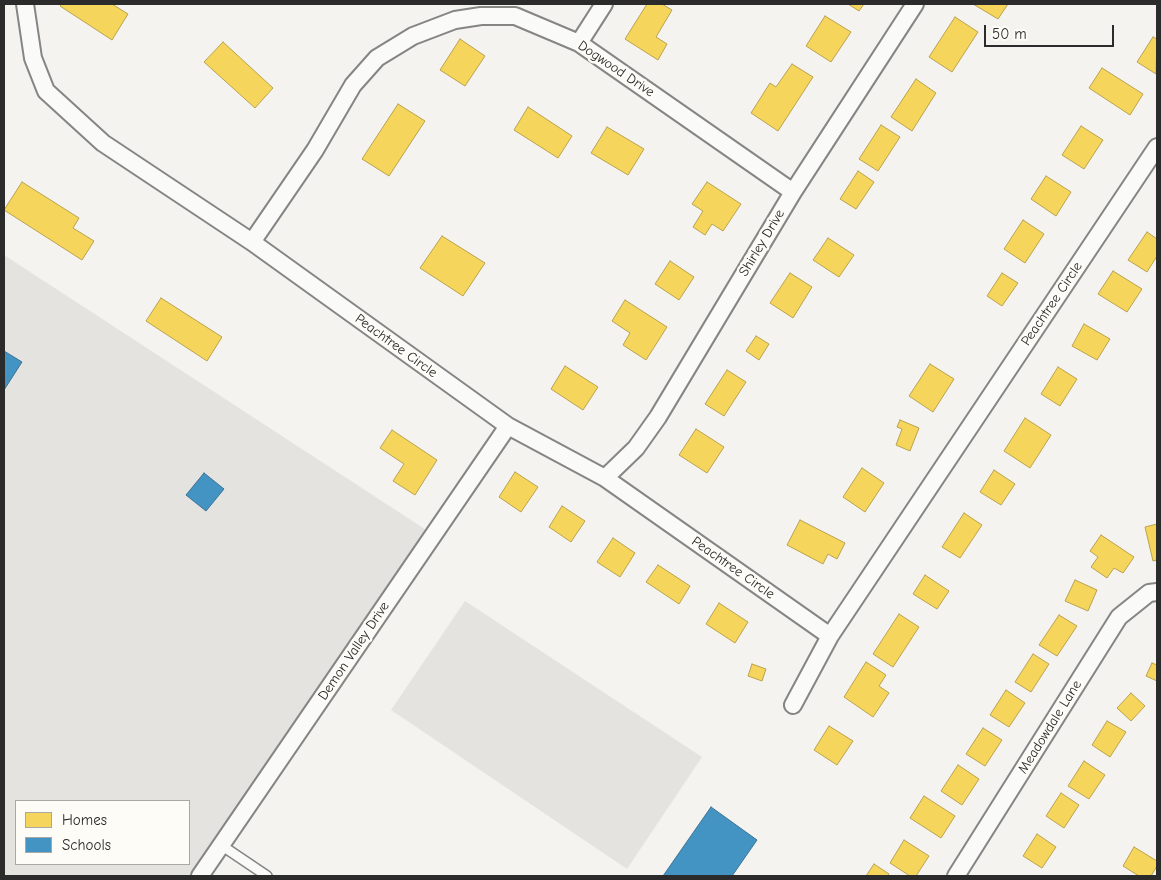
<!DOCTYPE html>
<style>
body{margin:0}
#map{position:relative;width:1161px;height:880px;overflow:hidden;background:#f4f3f0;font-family:"Comic Neue",sans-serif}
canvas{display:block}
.frame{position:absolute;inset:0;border:5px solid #2b2b2b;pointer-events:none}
.legend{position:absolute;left:15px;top:800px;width:175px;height:65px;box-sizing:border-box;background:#fdfcf7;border:1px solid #a9a8a5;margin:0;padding:6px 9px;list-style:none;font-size:15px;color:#2b2b2b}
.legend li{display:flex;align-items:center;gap:10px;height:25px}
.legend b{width:25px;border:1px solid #a9a8a5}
.scale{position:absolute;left:984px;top:25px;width:130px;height:22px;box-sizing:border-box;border:2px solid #2b2b2b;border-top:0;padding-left:6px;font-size:15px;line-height:18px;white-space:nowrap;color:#2b2b2b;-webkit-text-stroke:4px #fdfcf7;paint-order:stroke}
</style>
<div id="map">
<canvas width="1161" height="880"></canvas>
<div class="frame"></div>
<ul class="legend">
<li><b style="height:14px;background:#f6d55c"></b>Homes</li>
<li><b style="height:14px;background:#4393c3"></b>Schools</li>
</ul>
<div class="scale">50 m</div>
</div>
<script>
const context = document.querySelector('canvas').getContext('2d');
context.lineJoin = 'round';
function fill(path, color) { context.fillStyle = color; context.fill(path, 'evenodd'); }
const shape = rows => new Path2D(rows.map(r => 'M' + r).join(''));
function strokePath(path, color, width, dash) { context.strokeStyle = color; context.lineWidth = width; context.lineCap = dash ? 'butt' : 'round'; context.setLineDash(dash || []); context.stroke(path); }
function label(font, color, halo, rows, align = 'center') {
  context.font = font + ' "Comic Neue",sans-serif'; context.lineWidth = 5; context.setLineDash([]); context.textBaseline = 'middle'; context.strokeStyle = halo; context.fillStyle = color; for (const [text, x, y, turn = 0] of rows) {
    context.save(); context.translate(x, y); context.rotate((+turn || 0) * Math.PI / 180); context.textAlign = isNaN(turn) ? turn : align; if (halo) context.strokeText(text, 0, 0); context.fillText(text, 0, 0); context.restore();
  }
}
const built = shape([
 [4,255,434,535,200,876,4,876],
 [16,801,189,801,189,864,16,864]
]);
const green = shape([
 [55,431,297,586,159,801,16,801,16,864,119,864,111,876,29,876,4,860,4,510],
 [465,601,702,757,627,869,391,710]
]);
const homes = shape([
 [62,4,112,4,128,14,112,40,60,6,62,4],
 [647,4,662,4,672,10,656,37,667,44,658,60,625,39,647,4],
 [848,4,864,4,859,11,848,4],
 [973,4,1008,4,998,19,973,4],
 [825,16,851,32,831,62,806,46,825,16],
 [955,17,978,32,952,72,929,57,955,17],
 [1153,37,1157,39,1156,74,1137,62,1153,37],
 [460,39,485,56,465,86,440,70,460,39],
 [223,42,273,88,255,108,204,62,223,42],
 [792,64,813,77,778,131,751,113,770,83,776,87,792,64],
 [1102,68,1143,94,1130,115,1089,88,1102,68],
 [916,79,936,93,912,131,891,117,916,79],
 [398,104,425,121,389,176,362,159,398,104],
 [528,107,572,136,558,158,514,130,528,107],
 [881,125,900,137,878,171,859,159,881,125],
 [1081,126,1103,140,1084,169,1062,155,1081,126],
 [607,127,644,149,628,175,591,153,607,127],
 [858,171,874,182,856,209,840,199,858,171],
 [1046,176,1071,192,1056,216,1031,199,1046,176],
 [22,182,79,218,73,228,94,241,82,260,4,210,22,182],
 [707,182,741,204,723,231,712,224,705,235,693,227,703,211,692,204,707,182],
 [1023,220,1044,234,1025,263,1004,249,1023,220],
 [1147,232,1157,239,1157,256,1147,272,1128,260,1147,232],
 [442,236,485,263,463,296,420,268,442,236],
 [828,238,854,255,839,277,813,260,828,238],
 [670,261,694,277,679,300,655,284,670,261],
 [1113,271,1142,289,1127,312,1098,294,1113,271],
 [790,273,812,287,793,318,770,303,790,273],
 [1002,273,1018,283,1002,306,987,296,1002,273],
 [161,298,222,337,207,361,146,321,161,298],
 [625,300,667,327,646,360,623,345,630,333,612,321,625,300],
 [1084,324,1110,339,1097,360,1072,346,1084,324],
 [756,336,769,344,759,360,746,351,756,336],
 [930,364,954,379,933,412,909,396,930,364],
 [565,366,598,387,583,410,551,389,565,366],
 [1058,367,1077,379,1060,406,1041,394,1058,367],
 [727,370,746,382,724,416,705,404,727,370],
 [1025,418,1051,435,1030,468,1004,451,1025,418],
 [900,420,919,428,910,451,896,445,902,429,897,427,900,420],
 [696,429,724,447,707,473,679,455,696,429],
 [392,430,437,460,415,495,393,481,404,464,380,448,392,430],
 [862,468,884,483,865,512,843,497,862,468],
 [994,470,1015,484,1001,505,980,492,994,470],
 [515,472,538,487,521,512,499,497,515,472],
 [562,506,585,521,571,542,549,527,562,506],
 [964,513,982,525,960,558,942,547,964,513],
 [800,520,845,543,837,559,828,554,823,564,787,545,800,520],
 [1157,524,1157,560,1153,561,1145,527,1157,524],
 [1101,535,1134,557,1123,573,1114,568,1107,578,1091,567,1098,557,1090,551,1101,535],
 [613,538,635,553,620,577,597,562,613,538],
 [658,565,690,586,679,604,646,582,658,565],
 [925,575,949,591,937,609,913,594,925,575],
 [1075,580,1097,590,1088,611,1065,601,1075,580],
 [719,603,748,622,735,643,706,624,719,603],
 [899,614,919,627,893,667,873,654,899,614],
 [1059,615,1077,626,1057,656,1039,645,1059,615],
 [1033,654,1049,664,1031,692,1015,682,1033,654],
 [866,662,886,675,879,686,889,693,873,717,844,697,866,662],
 [1152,663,1157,665,1157,681,1146,676,1152,663],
 [752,664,766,669,762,681,748,676,752,664],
 [1006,690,1025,703,1009,727,990,715,1006,690],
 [1131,693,1145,706,1131,721,1117,708,1131,693],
 [1107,721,1126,732,1110,757,1092,745,1107,721],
 [829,726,853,741,837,765,814,750,829,726],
 [983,728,1002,740,985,766,966,754,983,728],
 [1084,761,1105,775,1089,799,1068,786,1084,761],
 [958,765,979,779,962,805,941,791,958,765],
 [1061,793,1079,805,1064,828,1046,816,1061,793],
 [924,796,955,816,941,838,910,818,924,796],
 [1037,834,1056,847,1042,868,1023,856,1037,834],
 [904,840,929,856,916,876,910,876,890,863,904,840],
 [1134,847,1157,861,1157,866,1151,876,1139,876,1123,866,1134,847],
 [874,864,889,874,888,876,866,876,874,864]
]);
const schools = shape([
 [4,351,22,362,4,390,4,351],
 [204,473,224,489,206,511,186,495,204,473],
 [711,807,757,840,732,876,663,876,711,807]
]);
const service = shape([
 [221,845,267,876]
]);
const minor = shape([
 [25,4,33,58,46,91,103,143,252,242,508,426,605,478,830,636,1157,147],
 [579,43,604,4],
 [252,242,315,150,353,85,377,58,413,36,455,20,481,16,515,16,579,43,793,192],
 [605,478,636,448,658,417,793,192,915,4],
 [793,705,830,636],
 [200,876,508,426],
 [956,876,1119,617,1149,593,1157,592]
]);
const streetNames = [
 ["Dogwood Drive",616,69,34],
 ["Shirley Drive",762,243,-59],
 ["Peachtree Circle",1052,304,-56],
 ["Peachtree Circle",396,346,36],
 ["Peachtree Circle",733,568,35],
 ["Demon Valley Drive",354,651,-56],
 ["Meadowdale Lane",1050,727,-58]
];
fill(built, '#e4e3df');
fill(green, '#e4e3e0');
fill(homes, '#f6d55c');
strokePath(homes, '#b9a24d', 1);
fill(schools, '#4393c3');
strokePath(schools, '#3c7495', 1);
strokePath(service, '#858584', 12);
strokePath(minor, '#858584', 20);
strokePath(service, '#fafaf8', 9);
strokePath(minor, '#fafaf8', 16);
label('14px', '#2b2b2b', '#fdfcf7', streetNames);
</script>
